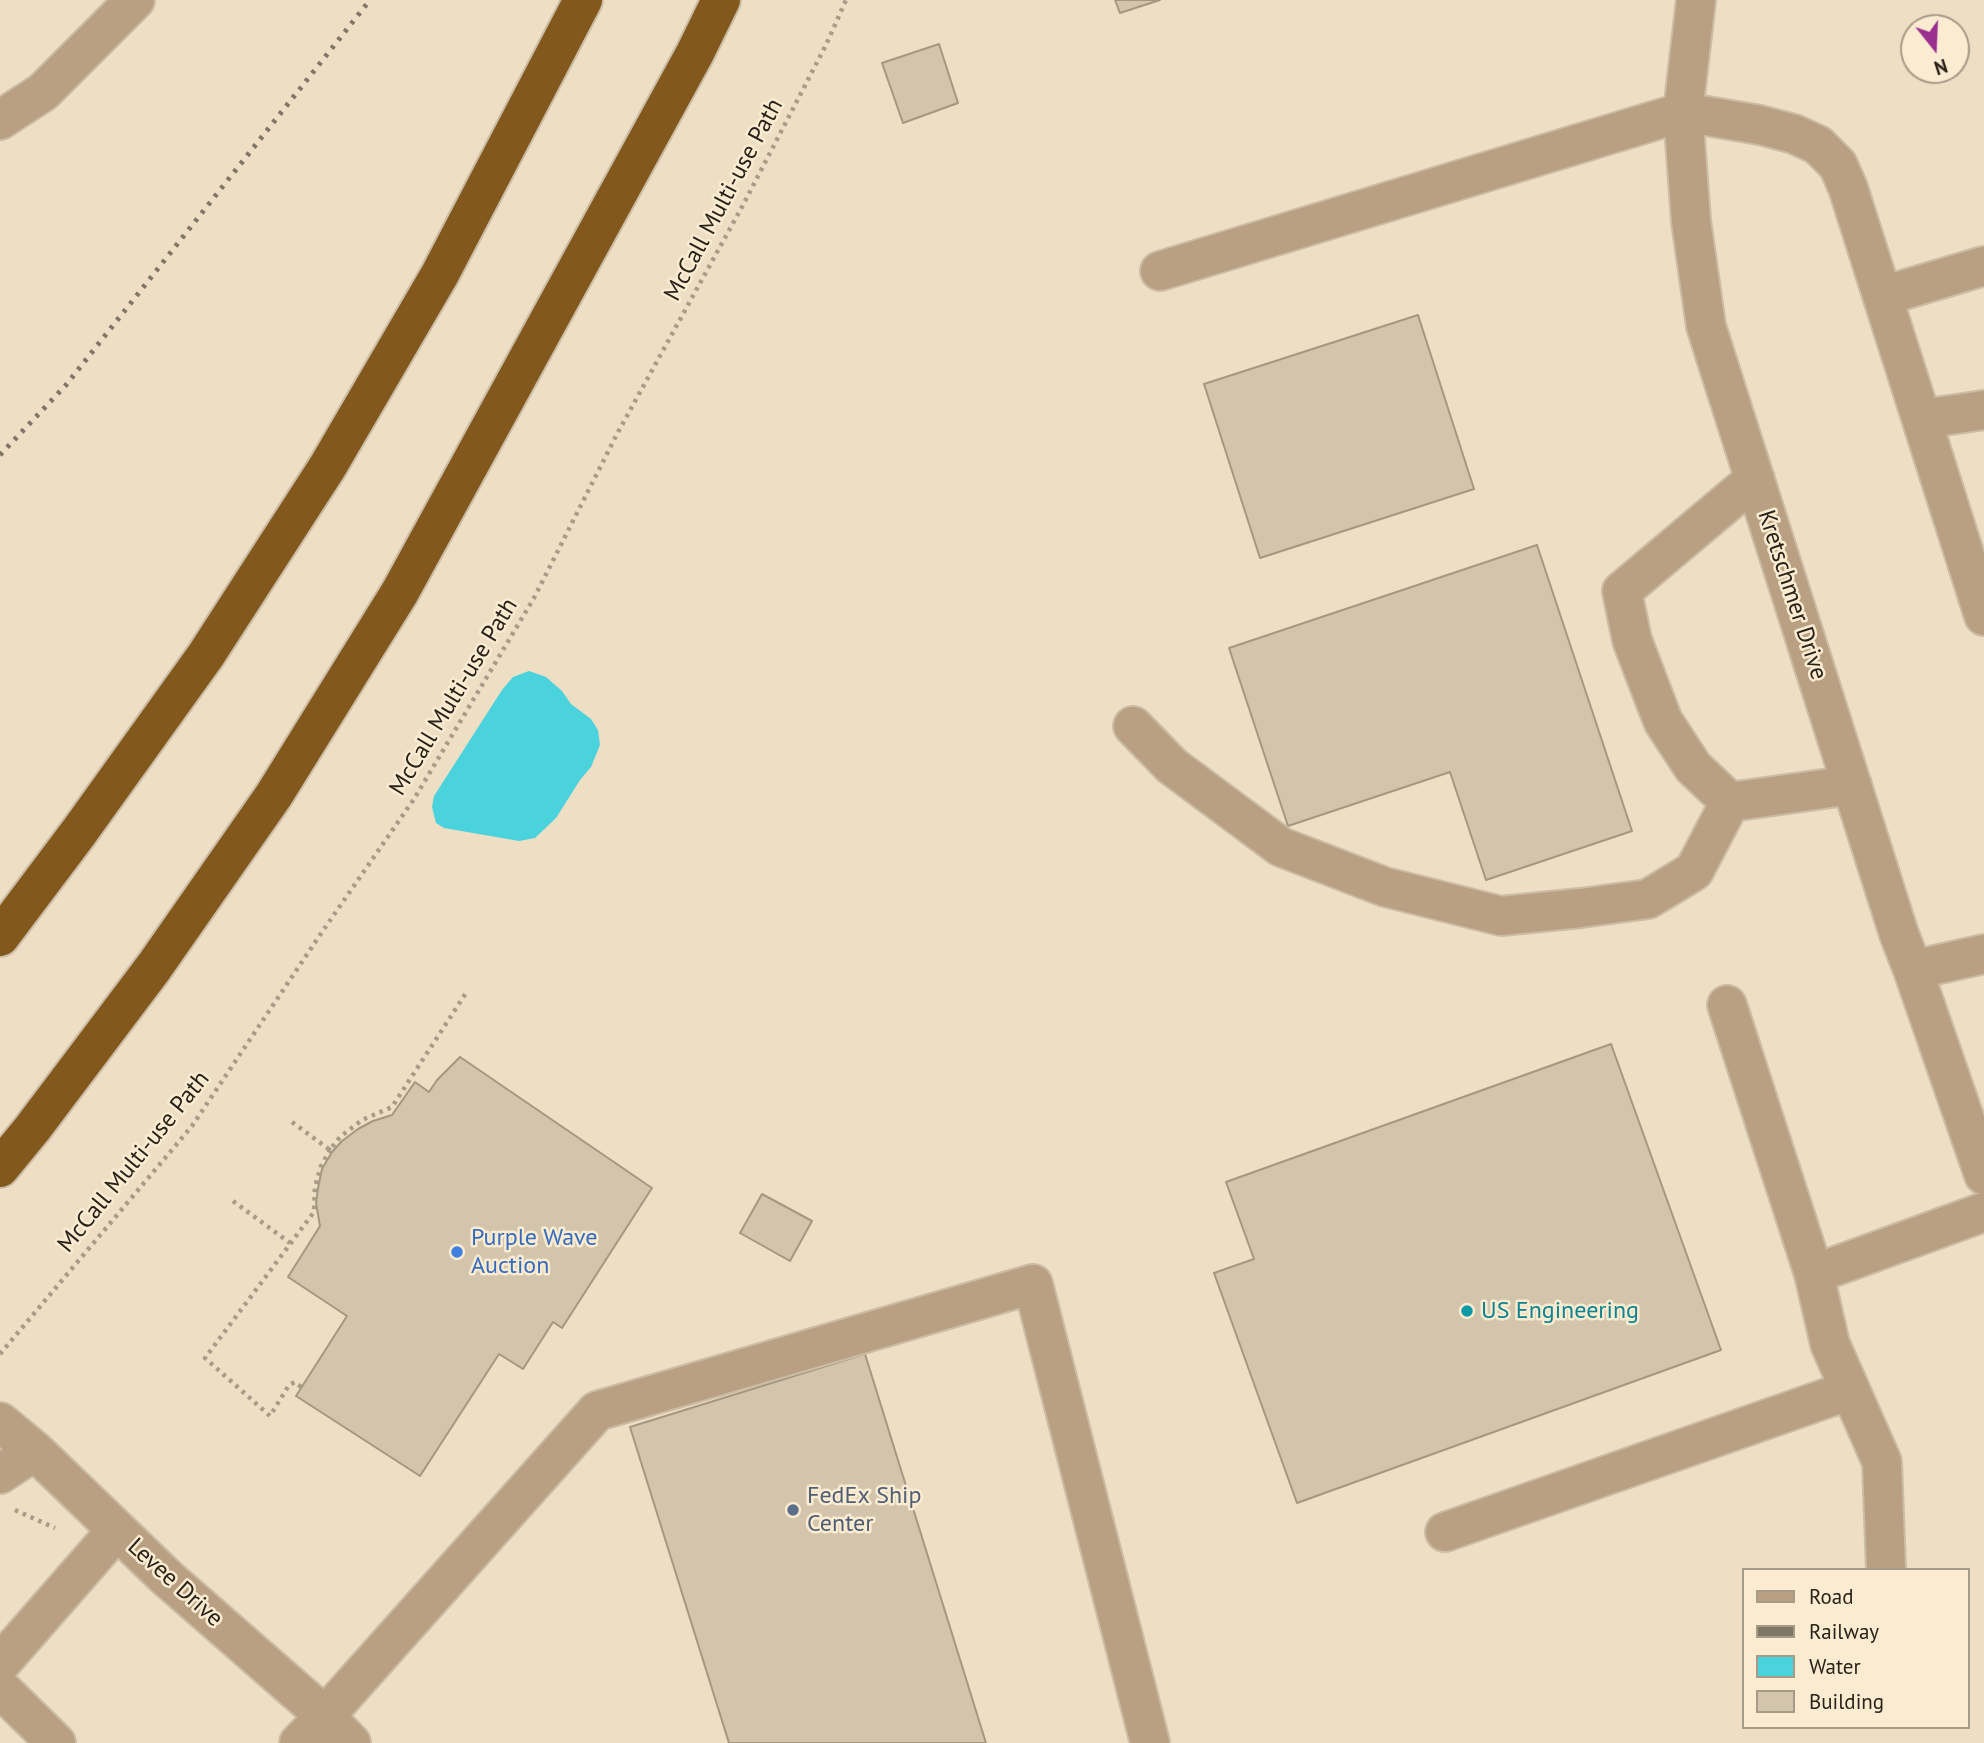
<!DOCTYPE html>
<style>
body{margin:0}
#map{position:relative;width:1984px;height:1743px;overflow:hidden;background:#eddec4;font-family:"PT Sans",sans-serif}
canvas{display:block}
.legend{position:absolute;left:1742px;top:1568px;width:228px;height:161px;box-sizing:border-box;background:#faebd1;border:2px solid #a69b87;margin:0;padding:9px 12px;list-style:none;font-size:21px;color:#282219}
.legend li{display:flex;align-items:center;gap:14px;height:35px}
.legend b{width:35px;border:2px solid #a69b87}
.north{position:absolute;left:1900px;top:14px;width:70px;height:70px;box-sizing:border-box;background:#faebd1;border:2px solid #a69b87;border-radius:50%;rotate:162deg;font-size:19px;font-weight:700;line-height:28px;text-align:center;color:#282219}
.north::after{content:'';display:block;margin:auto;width:24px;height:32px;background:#9b2f90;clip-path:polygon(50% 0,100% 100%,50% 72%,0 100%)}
</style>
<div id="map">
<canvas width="1984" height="1743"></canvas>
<ul class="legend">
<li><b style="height:9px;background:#baa082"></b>Road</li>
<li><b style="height:9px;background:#807666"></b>Railway</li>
<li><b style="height:19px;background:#4bd3dd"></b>Water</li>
<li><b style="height:19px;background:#d3c4ac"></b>Building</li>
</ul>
<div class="north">N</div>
</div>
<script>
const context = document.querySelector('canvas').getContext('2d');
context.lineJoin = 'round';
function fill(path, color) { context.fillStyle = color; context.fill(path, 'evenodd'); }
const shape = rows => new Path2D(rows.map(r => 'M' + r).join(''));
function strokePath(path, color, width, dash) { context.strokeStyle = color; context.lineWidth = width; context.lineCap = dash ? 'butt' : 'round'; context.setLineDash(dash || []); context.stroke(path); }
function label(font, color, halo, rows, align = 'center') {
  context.font = font + ' "PT Sans",sans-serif'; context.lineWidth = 5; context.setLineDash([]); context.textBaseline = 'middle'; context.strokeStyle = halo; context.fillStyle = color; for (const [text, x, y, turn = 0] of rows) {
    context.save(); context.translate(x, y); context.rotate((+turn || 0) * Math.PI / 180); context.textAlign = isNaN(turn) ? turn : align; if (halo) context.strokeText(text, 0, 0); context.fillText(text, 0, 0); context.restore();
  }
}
const water = shape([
 [529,671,546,677,562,691,571,704,591,719,598,730,600,745,591,767,580,780,556,818,535,838,519,841,444,828,436,823,432,807,434,796,502,690,513,677]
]);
const building = shape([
 [1115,0,1160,0,1120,13,1115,0],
 [939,44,958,103,903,123,882,63,939,44],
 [1418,315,1474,489,1260,558,1204,384,1418,315],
 [1537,545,1632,831,1486,880,1450,772,1288,826,1229,648,1537,545],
 [1611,1044,1721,1350,1297,1503,1214,1273,1254,1259,1226,1182,1611,1044],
 [460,1057,652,1188,562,1328,553,1322,523,1369,499,1354,420,1476,296,1396,347,1316,288,1277,320,1226,316,1203,318,1188,322,1169,332,1152,342,1141,358,1129,373,1121,392,1115,415,1082,429,1092,437,1080,460,1057],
 [762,1194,812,1221,790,1261,740,1233,762,1194],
 [865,1354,986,1743,729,1743,630,1427,865,1354]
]);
const path = shape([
 [292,1122,330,1150,340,1137,362,1120,392,1107,466,993],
 [233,1201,290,1243],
 [0,1354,192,1126,322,932,414,799,534,598,617,434,743,205,826,45,846,0],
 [301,1387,295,1382,289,1385,270,1416,205,1358,314,1212,315,1187,321,1166,330,1150,332,1152],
 [15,1510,55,1528]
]);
const minor = shape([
 [1696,0,1683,112,1691,221,1706,326,1899,934,1913,970,1984,1175],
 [0,120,43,92,135,0],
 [1160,271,1683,112,1760,125,1794,134,1818,145,1838,165,1848,188,1984,616],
 [1883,296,1984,266],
 [1922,419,1984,410],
 [1755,479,1622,591,1632,640,1663,721,1693,767,1730,802,1852,785],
 [1133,726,1172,766,1281,847,1385,887,1501,916,1581,908,1648,899,1694,871,1730,802],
 [1913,970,1984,954],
 [1727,1005,1814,1274,1984,1212],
 [1814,1274,1830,1344,1882,1462,1886,1570],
 [0,1422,35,1451,166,1577,325,1716,351,1743],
 [0,1474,35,1451],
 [1445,1532,1850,1390],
 [0,1664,117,1530],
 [0,1688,56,1743],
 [299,1743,325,1716,597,1411,1033,1284,1150,1743]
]);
const highway = shape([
 [0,937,79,832,206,655,328,466,440,274,583,0],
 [0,1168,32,1129,154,967,274,795,400,592,695,53,721,0]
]);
const rail = shape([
 [0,455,66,385,370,0]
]);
const markers = [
 [457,1252,7,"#3f7fe0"],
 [1467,1311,7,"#0f9aa8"],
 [793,1510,7,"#5c6f8a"]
];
const streetNames = [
 ["McCall Multi-use Path",724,200,-62],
 ["Kretschmer Drive",1792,595,72],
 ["McCall Multi-use Path",454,697,-59],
 ["McCall Multi-use Path",134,1162,-51],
 ["Levee Drive",175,1583,42]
];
const shopNames = [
 ["Purple Wave",471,1238],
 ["Auction",471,1266]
];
const cultureNames = [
 ["US Engineering",1481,1311]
];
const serviceNames = [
 ["FedEx Ship",807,1496],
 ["Center",807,1524]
];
fill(water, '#4bd3dd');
fill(building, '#d3c4ac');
strokePath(building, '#a59780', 2);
strokePath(minor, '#cabca5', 42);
strokePath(highway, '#cabca5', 42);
strokePath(path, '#a79c88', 4.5, [3.5, 5]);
strokePath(minor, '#baa082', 38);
strokePath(highway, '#83581d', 38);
strokePath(rail, '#807666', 5, [3.5, 7]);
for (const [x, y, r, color] of markers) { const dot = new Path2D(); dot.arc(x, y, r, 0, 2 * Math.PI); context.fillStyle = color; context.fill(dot); strokePath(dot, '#faebd1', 2.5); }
label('24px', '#282219', '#faebd1', streetNames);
label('24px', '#366cbe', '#faebd1', shopNames, 'left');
label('24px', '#0d838f', '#faebd1', cultureNames, 'left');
label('24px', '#4e5e75', '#faebd1', serviceNames, 'left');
</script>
